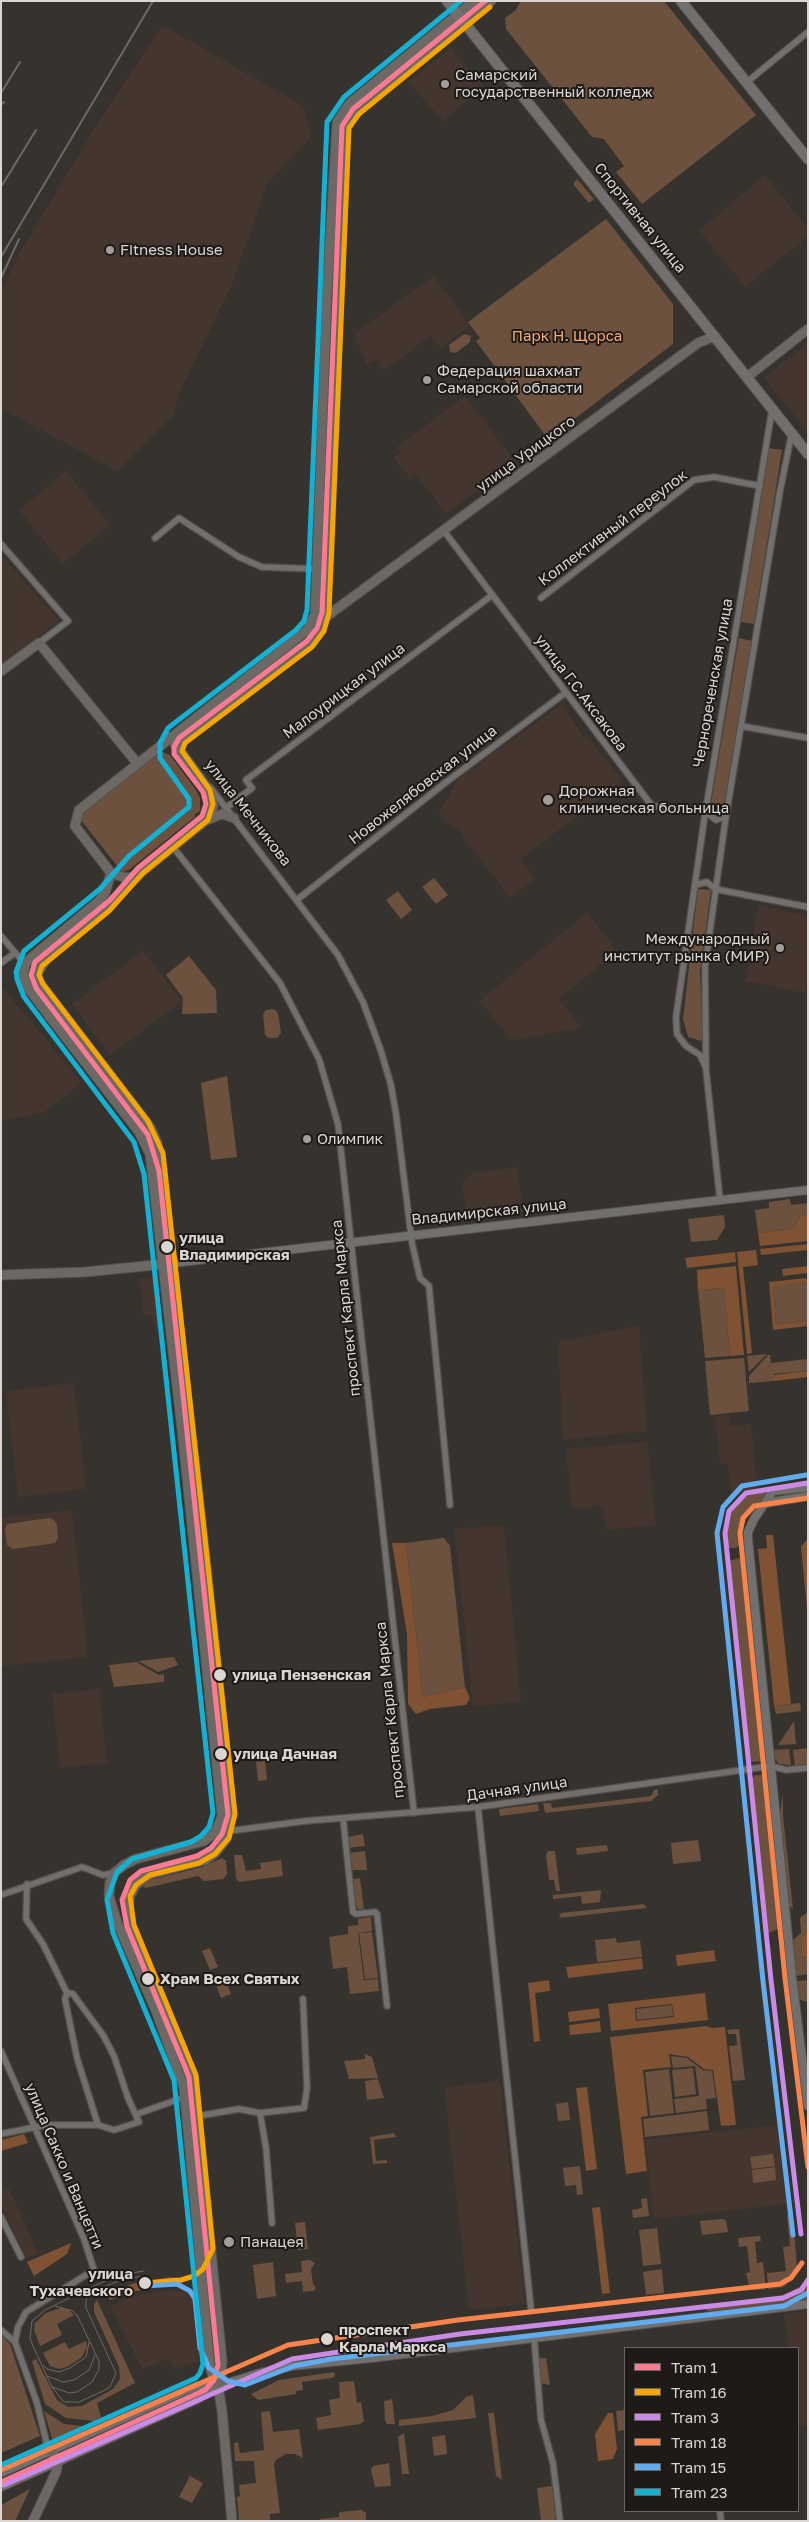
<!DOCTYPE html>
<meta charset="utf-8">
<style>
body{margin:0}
#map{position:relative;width:809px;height:2522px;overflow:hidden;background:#36322e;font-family:"Golos Text",sans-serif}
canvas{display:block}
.frame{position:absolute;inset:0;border:2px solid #dbd6d2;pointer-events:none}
.legend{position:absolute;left:624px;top:2347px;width:175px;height:165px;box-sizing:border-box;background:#1e1a17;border:1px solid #6a6562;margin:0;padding:6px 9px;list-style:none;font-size:15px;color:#dbd6d2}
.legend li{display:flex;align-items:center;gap:10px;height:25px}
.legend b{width:25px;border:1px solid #6a6562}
</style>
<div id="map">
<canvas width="809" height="2522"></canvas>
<div class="frame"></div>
<ul class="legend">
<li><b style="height:6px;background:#fe7a93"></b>Tram 1</li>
<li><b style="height:6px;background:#f7a600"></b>Tram 16</li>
<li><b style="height:6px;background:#ca8be6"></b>Tram 3</li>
<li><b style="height:6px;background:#f8844c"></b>Tram 18</li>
<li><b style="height:6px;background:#60acee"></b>Tram 15</li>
<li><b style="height:6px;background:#13b2d5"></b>Tram 23</li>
</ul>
</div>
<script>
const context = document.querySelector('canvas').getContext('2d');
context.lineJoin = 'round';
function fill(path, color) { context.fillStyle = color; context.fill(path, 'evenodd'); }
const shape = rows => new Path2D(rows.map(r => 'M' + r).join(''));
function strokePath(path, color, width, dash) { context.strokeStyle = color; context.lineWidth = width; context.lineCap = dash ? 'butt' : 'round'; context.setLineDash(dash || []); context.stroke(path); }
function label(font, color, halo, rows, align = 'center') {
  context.font = font + ' "Golos Text",sans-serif'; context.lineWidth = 4; context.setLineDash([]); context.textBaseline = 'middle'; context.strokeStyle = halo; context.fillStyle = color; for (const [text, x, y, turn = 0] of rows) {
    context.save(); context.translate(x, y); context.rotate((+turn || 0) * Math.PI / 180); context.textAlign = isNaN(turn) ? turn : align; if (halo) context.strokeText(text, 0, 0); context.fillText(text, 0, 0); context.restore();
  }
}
const built = shape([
 [162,25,303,106,312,136,267,183,232,285,180,391,173,415,117,471,1,408,1,293,20,252,94,129],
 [451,48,483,86,443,121,408,82],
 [765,176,808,228,808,236,745,287,699,230],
 [434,276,470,326,440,348,431,336,385,369,380,370,379,360,367,365,354,334],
 [808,343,808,432,764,378],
 [465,396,515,462,446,514,415,473,409,477,394,457,401,452,397,447],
 [66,471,110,525,63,564,19,510],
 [1,555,59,620,1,665],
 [562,704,584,737,587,736,623,781,521,859,535,878,510,898,461,834,463,832,438,815,459,778],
 [758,905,808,916,808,980,805,993,746,981],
 [587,913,615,948,610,953,612,955,559,999,582,1028,512,1040,479,1001],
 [143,951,182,1001,110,1055,72,1004],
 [3,988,82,1083,43,1113,1,1121,1,990],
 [517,1167,523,1212,467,1219,462,1183,474,1173],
 [156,1277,162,1329,155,1330,152,1315,144,1315,140,1279],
 [639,1325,647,1431,563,1440,558,1342],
 [74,1383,86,1489,18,1497,6,1391],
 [729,1414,731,1426,751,1424,758,1495,732,1498,728,1464,720,1464,715,1416],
 [647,1442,656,1525,606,1530,603,1506,572,1509,566,1449],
 [72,1510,88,1657,1,1666,1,1518],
 [504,1525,521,1701,473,1707,454,1529],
 [99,1689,107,1763,60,1768,52,1694],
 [500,2081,525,2304,469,2310,444,2087],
 [777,2125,786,2204,654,2219,645,2140],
 [9,2188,38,2253,26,2259,1,2204,1,2192],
 [168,2290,193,2293,200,2361,175,2369,170,2358,142,2369,110,2306,132,2297],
 [808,2311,808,2426,798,2426,798,2348,789,2348,784,2314]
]);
const green = shape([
 [521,1,664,1,756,115,642,204,616,172,624,166,604,139,592,137,506,29,505,18,515,11],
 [577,179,594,199,589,203,573,184],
 [606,219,673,304,673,344,548,439,476,341,480,338,468,322],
 [464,334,471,336,470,342,456,353,450,352,449,345],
 [768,448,782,450,754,624,741,622],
 [739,638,752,641,723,811,710,809],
 [159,751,170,755,196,790,200,798,200,811,194,815,196,816,130,869,122,872,80,819,82,813],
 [434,878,448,895,436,904,422,887],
 [698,889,711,890,700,971,703,1039,701,1041,688,1037,683,1019],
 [398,891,412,910,401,919,386,900],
 [189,956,216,990,217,1013,182,1014,183,998,166,975],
 [274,1009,278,1013,281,1033,277,1038,269,1038,265,1035,263,1014,266,1010],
 [227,1076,237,1157,211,1160,201,1083],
 [790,1199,791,1205,808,1203,808,1216,800,1216,793,1229,758,1233,755,1210,769,1208,769,1202],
 [724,1215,725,1227,717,1240,691,1242,688,1219],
 [807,1282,808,1321,776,1324,773,1285],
 [724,1288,730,1356,705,1358,698,1290],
 [767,1354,749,1372,747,1356],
 [768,1355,770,1355,771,1363,808,1359,808,1371,774,1374,774,1381,749,1383,749,1376],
 [744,1358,749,1411,710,1415,705,1361],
 [760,1491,769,1494,747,1517,742,1530,743,1542,736,1548,727,1548,725,1529,730,1509,735,1502,748,1495],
 [49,1518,54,1520,57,1525,58,1538,55,1543,13,1549,7,1545,5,1529,7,1524],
 [444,1538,450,1546,465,1687,423,1697,406,1543],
 [739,1558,746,1561,752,1612,746,1615,751,1666,758,1669,767,1757,765,1761,751,1762,726,1562],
 [174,1657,178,1665,158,1672,138,1661],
 [136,1662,159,1675,164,1674,164,1682,114,1687,109,1665],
 [800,1703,801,1711,776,1714,774,1706],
 [794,1721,796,1744,778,1745],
 [808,1748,808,1764,795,1766,793,1750],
 [789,1749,791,1765,779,1764,775,1759,774,1750],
 [265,1761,267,1780,258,1781,256,1762],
 [755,1775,763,1775,766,1778,782,1923,778,1929,768,1933,751,1780],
 [658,1789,658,1795,651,1801,545,1813,543,1803,551,1803,552,1808,651,1796,654,1790],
 [783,1793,783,1816,793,1909,788,1905,779,1821],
 [538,1804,539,1811,500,1816,499,1809],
 [363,1834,365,1846,348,1848,348,1837],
 [698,1840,701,1861,673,1864,671,1843],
 [607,1845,608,1851,577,1855,576,1848],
 [365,1851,367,1870,352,1870,349,1853],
 [548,1851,555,1851,560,1891,556,1891,554,1880,549,1880,546,1855],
 [234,1855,242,1855,246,1871,261,1869,260,1863,281,1860,283,1876,239,1882,236,1878],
 [222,1858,226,1861,227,1874,223,1879,204,1881,198,1876,146,1888,142,1886,150,1880,202,1867],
 [360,1878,364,1909,359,1910,356,1907,353,1882,353,1879],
 [601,1890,600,1902,582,1904,581,1896,553,1899,553,1895],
 [644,1904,647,1908,559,1918,561,1913],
 [808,1912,808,1932,802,1936,801,1958,808,1957,808,1974,796,1976,792,1941,801,1933,800,1918],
 [371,1917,372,1931,358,1933,364,1980,378,1979,379,1991,350,1994,347,1967,333,1969,329,1937,348,1934,348,1926,358,1925,358,1919],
 [372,1932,378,1978,365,1979,359,1933],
 [616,1938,617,1943,640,1940,642,1957,597,1962,595,1940],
 [210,1948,218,1967,210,1970,202,1951],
 [224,1976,231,1994,221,1998,214,1980],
 [808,1980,808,2010,807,2011,807,2002,799,1999,797,1981],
 [672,2005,673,2016,637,2020,636,2009],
 [739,2029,745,2080,733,2081,729,2046,737,2045,736,2034,728,2034,727,2030],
 [365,2054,372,2057,378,2078,349,2079,344,2061,365,2059],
 [671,2056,687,2058,703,2070,712,2071,716,2098,706,2099,707,2109,676,2113,674,2099,699,2096,695,2066,673,2068],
 [693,2068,696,2094,675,2097,672,2070],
 [669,2069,674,2113,650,2116,645,2072],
 [378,2079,384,2098,367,2100,365,2081],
 [568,2102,570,2120,558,2121,556,2104],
 [707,2111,709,2130,645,2137,643,2119],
 [394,2133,396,2137,374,2140,376,2161,387,2160,387,2163,373,2164,370,2137],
 [773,2154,775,2166,752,2169,750,2157],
 [580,2166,583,2194,577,2195,576,2185,565,2186,563,2168],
 [775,2167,776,2180,753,2183,752,2170],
 [647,2198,649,2216,633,2218,632,2210,642,2208,641,2199],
 [793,2214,797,2270,784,2287,768,2289,767,2273,786,2271,783,2247,790,2246,787,2215],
 [722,2219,726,2220,728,2232,702,2235,700,2221],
 [305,2222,308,2249,298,2250,295,2223],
 [657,2228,661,2264,643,2266,639,2230],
 [760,2236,761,2241,755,2242,757,2263,763,2262,766,2289,755,2290,750,2289,746,2273,750,2272,747,2246,739,2247,738,2238],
 [310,2260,315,2263,311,2269,313,2284,316,2287,314,2291,303,2292,302,2281,286,2283,285,2274,302,2272,301,2261],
 [273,2262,276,2296,257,2299,253,2265],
 [662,2269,664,2293,646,2295,643,2272],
 [808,2286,808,2299,711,2312,706,2310,705,2305,783,2295,799,2287],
 [97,2300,135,2383,97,2403,101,2417,94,2421,66,2418,45,2404,32,2361,36,2359,57,2400,68,2407,82,2406,113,2389,120,2379,119,2367,94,2312,94,2304],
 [61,2308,69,2310,74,2315,57,2324,62,2335,40,2346,34,2330,35,2323,46,2313],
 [1,2335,10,2344,40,2436,1,2453],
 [86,2341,87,2347,82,2357,67,2367,59,2369,50,2366,43,2353,65,2342,69,2349],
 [538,2358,546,2358,550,2385,540,2383],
 [334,2372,335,2376,332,2378,302,2382,303,2390,296,2391,296,2394,258,2400,251,2394,279,2380],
 [354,2381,357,2403,361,2402,364,2421,360,2424,318,2430,316,2418,331,2415,329,2400,340,2398,339,2382],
 [473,2395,476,2418,399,2426,399,2420,432,2416,453,2410,466,2397],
 [392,2399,395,2424,387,2424,385,2421,384,2401],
 [624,2410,625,2430,618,2431,616,2411],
 [44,2411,64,2424,91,2427,53,2442],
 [270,2411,273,2432,299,2429,303,2458,295,2454,286,2454,276,2460,274,2464,280,2513,270,2514,270,2521,239,2521,237,2497,240,2496,239,2485,256,2483,254,2461,235,2461,234,2443,238,2442,240,2453,264,2450,261,2412],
 [488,2413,494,2413,502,2480,496,2476],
 [404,2433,409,2474,402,2474,398,2437],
 [445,2435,447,2454,434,2456,432,2437],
 [389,2463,391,2486,375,2487,371,2470,373,2466],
 [190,2476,203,2483,192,2503,179,2497],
 [552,2486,556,2521,541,2521,537,2488],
 [30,2489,15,2521,1,2521,1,2505],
 [362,2510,366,2513,366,2521,321,2521,320,2519,339,2517,339,2512]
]);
const forest = shape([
 [800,1216,808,1216,808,1241,760,1246,758,1233,793,1229],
 [808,1244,808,1250,761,1255,760,1249],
 [756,1250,758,1265,743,1267,752,1353,747,1354,737,1252],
 [735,1252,736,1262,687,1268,685,1258],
 [736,1266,744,1355,730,1356,724,1288,698,1290,697,1270],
 [808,1266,808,1273,783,1276,782,1269],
 [806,1278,807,1282,773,1286,776,1324,808,1321,808,1326,773,1330,769,1282],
 [808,1371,808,1377,774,1381,774,1375],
 [766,1535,773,1535,791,1704,774,1706,758,1549,767,1548],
 [808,1538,808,1619,801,1547],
 [392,1543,406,1543,423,1697,465,1687,470,1698,466,1705,430,1709,416,1714,408,1704,407,1634],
 [808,1932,808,1957,801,1958,802,1936],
 [714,1950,716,1961,677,1966,676,1955],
 [642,1958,643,1969,568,1978,566,1967],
 [549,1980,550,1991,535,1993,540,2041,534,2042,528,1983],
 [705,1993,708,2020,611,2031,608,2004],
 [672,2004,674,2017,636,2021,635,2008],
 [599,2008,600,2018,569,2022,568,2012],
 [600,2021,601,2032,570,2035,569,2025],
 [706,2026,712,2028,725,2027,736,2125,721,2126,713,2070,704,2069,688,2057,669,2054,671,2067,643,2070,648,2116,641,2117,647,2171,626,2174,610,2037],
 [587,2087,597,2169,586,2171,576,2088],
 [24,2134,28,2143,1,2151,1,2140],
 [600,2207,610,2293,602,2294,592,2208],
 [71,2243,67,2254,34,2276,27,2262],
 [170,2277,183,2278,182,2286,168,2284,132,2292,110,2300,106,2293,135,2283],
 [608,2413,613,2413,617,2449,613,2459,598,2461,595,2434]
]);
const minor = shape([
 [747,82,808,32],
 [444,531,652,806,705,811,716,820,726,816],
 [155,538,179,518,239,557,262,567,318,569],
 [1,544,68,621,39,643],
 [541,598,694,480,714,477,760,486],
 [741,726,808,738],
 [210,787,338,955,363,1002,380,1048,391,1085,396,1114,412,1243,420,1278,429,1286,450,1505],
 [226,808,252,788,246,780,491,596],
 [173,847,280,983,319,1059,338,1124,414,1813],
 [695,885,707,882,715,889,808,907],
 [298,899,445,783,565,693],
 [1,936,25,964],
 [1,963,15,953],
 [706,1068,700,1055,686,1046,677,1034,676,1017,704,821,772,410],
 [720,1200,706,1070,705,966,726,816,780,491,792,432],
 [478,1807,531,2309],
 [343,1818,353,1912,356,1914,375,1912,377,1914,387,2006],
 [229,1831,305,1821,478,1807,771,1766,786,1770,808,1768],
 [27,1884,26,1919,43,1944,67,1993,65,1999,77,2058,98,2125],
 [1,1895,82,1867,103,1875,114,1873],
 [1,2051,84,2239,94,2270,26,2312,18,2327,15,2342],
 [260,2113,266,2148,272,2223],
 [137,2114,185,2097],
 [198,2116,239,2109,260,2113,304,2108,307,2088,303,1999],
 [1,2134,46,2125,98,2125,114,2130,139,2122,128,2098,114,2056,103,2035,73,1994,67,1993],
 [1,2217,21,2257],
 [1,2330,15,2342,37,2403,48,2449,52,2451],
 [534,2337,541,2420,553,2463,560,2521],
 [720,2511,721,2521]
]);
const tertiary = shape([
 [173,1263,808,1190],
 [808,1487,773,1491,754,1519,748,1532,748,1539,792,1977,808,2106],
 [766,1503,808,1496],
 [1,2473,187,2390,197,2386,218,2386],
 [1,2487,198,2399,218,2386,260,2373,292,2366,372,2358,808,2304]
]);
const secondary = shape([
 [747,377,808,329],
 [323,619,698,343,715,336],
 [1,671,39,643,137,763],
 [170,737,206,786,211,796,213,806,210,814,206,820,138,875,98,916,46,959,37,974,39,982,150,1127,157,1143,161,1171,204,1546,232,1815,226,1839,215,1853,205,1860,151,1874,142,1879,135,1886,130,1896,127,1911,133,1932,180,2044,195,2093,222,2360,221,2381,218,2386],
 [176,745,310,641,323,623,329,558,346,124,355,112,491,1],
 [207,820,222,814,234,818],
 [111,873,105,893,99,901,32,957,25,964,23,976,28,988,50,1017,139,1132,150,1154,182,1430,222,1816,215,1832,204,1841,136,1859,124,1865,114,1873,110,1882,109,1896,117,1922,156,2011,184,2088,210,2367,215,2383,218,2386,222,2411,232,2521],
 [138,876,126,878,111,873,75,826,79,810,306,631,315,615,327,293,337,122,350,103,474,1],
 [1,1275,85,1272,165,1264],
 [33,2521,56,2472,58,2463,52,2451]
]);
const primary = shape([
 [447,1,808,454],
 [681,1,808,159]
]);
const tram = shape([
 [144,2271,119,2275,94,2286,45,2310,32,2321,30,2338,33,2346,52,2387,64,2402,79,2402,103,2391,110,2387,116,2373,86,2308,86,2300,90,2293,120,2280,144,2276],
 [43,2365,47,2369,59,2372,70,2368,86,2357,89,2342],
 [47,2376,63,2382,74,2380,89,2370,95,2355],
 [52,2387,69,2393,77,2392,92,2382,99,2369,99,2361,78,2317,73,2311,55,2306]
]);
const rail = shape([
 [1,93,20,62],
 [1,105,4,102],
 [1,187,36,130],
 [1,257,153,1],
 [1,278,19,239]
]);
const tram1 = shape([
 [1,2482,205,2390,214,2380,218,2365,189,2077,127,1927,122,1900,130,1880,141,1871,197,1856,211,1848,222,1834,228,1815,159,1171,148,1135,36,988,31,975,35,962,110,900,138,868,202,816,206,804,203,792,174,754,174,747,179,738,307,641,317,628,322,613,342,126,353,109,485,1]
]);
const tram2 = shape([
 [145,2283,181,2280,194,2276,203,2269,213,2249,196,2075,134,1925,130,1896,136,1885,150,1875,199,1863,215,1854,229,1838,235,1814,163,1153,148,1121,43,984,39,975,42,966,109,911,143,873,208,820,213,804,210,790,182,751,185,743,312,647,324,631,329,613,349,128,359,114,490,7]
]);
const tram3 = shape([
 [801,2234,771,1980,725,1533,729,1511,746,1493,807,1483],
 [4,2485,292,2359,460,2334,783,2298,801,2290,808,2280]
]);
const tram4 = shape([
 [808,1498,754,1506,743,1518,740,1533,785,1978,808,2167],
 [1,2470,288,2345,458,2320,780,2284,791,2278,802,2263]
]);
const tram5 = shape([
 [793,2235,763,1981,717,1533,723,1507,742,1486,806,1475],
 [145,2286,177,2284,190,2291,195,2299,200,2348,209,2368,228,2381,245,2385,294,2366,331,2359,784,2306,808,2293]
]);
const tram6 = shape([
 [1,2465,196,2378,200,2373,203,2364,174,2080,113,1933,107,1900,117,1872,132,1859,191,1842,201,1836,209,1827,213,1813,144,1174,134,1142,24,997,17,979,16,972,24,951,100,889,129,856,189,807,189,799,160,758,160,743,168,728,296,630,304,621,307,610,327,122,344,97,461,1]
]);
const markers = [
 [445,84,5,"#a19d99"],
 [110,250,5,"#a19d99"],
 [427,380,5,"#a19d99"],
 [548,800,6,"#a19d99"],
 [780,948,5,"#a19d99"],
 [307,1139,5,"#a19d99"],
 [167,1247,7,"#dbd6d2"],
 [220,1675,7,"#dbd6d2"],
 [221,1754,7,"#dbd6d2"],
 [148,1979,7,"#dbd6d2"],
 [229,2242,6,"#a19d99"],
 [145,2283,7,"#dbd6d2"],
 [327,2339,7,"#dbd6d2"]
];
const poiNames = [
 ["Самарский",455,75],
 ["государственный колледж",455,92],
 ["Fitness House",120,250],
 ["Федерация шахмат",437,371],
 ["Самарской области",437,388],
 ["Дорожная",559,791],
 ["клиническая больница",559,808],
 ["Международный",770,939,"right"],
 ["институт рынка (МИР)",770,956,"right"],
 ["Олимпик",317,1139],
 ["Панацея",240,2242]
];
const streetNames = [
 ["Спортивная улица",640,218,51],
 ["улица Урицкого",526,454,-36],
 ["Коллективный переулок",613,528,-37],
 ["Чернореченская улица",713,683,-80],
 ["Малоурицкая улица",344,691,-37],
 ["улица Г.С.Аксакова",581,693,53],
 ["Новожелябовская улица",423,785,-38],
 ["улица Мечникова",248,813,52],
 ["Владимирская улица",489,1212,-6],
 ["проспект Карла Маркса",346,1308,-96],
 ["проспект Карла Маркса",390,1710,-96],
 ["Дачная улица",517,1789,-8],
 ["улица Сакко и Ванцетти",64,2166,67]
];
const parkNames = [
 ["Парк Н. Щорса",567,336]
];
const stopNames = [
 ["улица",179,1238],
 ["Владимирская",179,1255],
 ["улица Пензенская",232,1675],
 ["улица Дачная",233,1754],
 ["Храм Всех Святых",160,1979],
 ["улица",133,2274,"right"],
 ["Тухачевского",133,2291,"right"],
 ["проспект",339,2330],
 ["Карла Маркса",339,2347]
];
fill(built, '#44362e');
fill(green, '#6c513e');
fill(forest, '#7e5232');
strokePath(minor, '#53504c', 8);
strokePath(tertiary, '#53504c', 10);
strokePath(secondary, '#53504c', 11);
strokePath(primary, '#53504c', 12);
strokePath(minor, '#72706f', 5.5);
strokePath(tertiary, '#72706f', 8);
strokePath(secondary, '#6c6965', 9);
strokePath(primary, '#72706e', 10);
strokePath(tram, '#6c6967', 1);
strokePath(rail, '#6c6967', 2);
strokePath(tram1, '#fe7a93', 5);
strokePath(tram2, '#f7a600', 5);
strokePath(tram3, '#ca8be6', 5);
strokePath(tram4, '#f8844c', 5);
strokePath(tram5, '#60acee', 5);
strokePath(tram6, '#13b2d5', 5);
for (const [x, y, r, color] of markers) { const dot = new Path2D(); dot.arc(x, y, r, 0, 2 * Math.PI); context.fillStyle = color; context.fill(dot); strokePath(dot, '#1e1a17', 2); }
label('15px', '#dbd6d2', '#1e1a17', poiNames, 'left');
label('15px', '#dbd6d2', '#1e1a17', streetNames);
label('15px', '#f8ab77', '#1e1a17', parkNames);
label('bold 15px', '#dbd6d2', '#1e1a17', stopNames, 'left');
</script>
